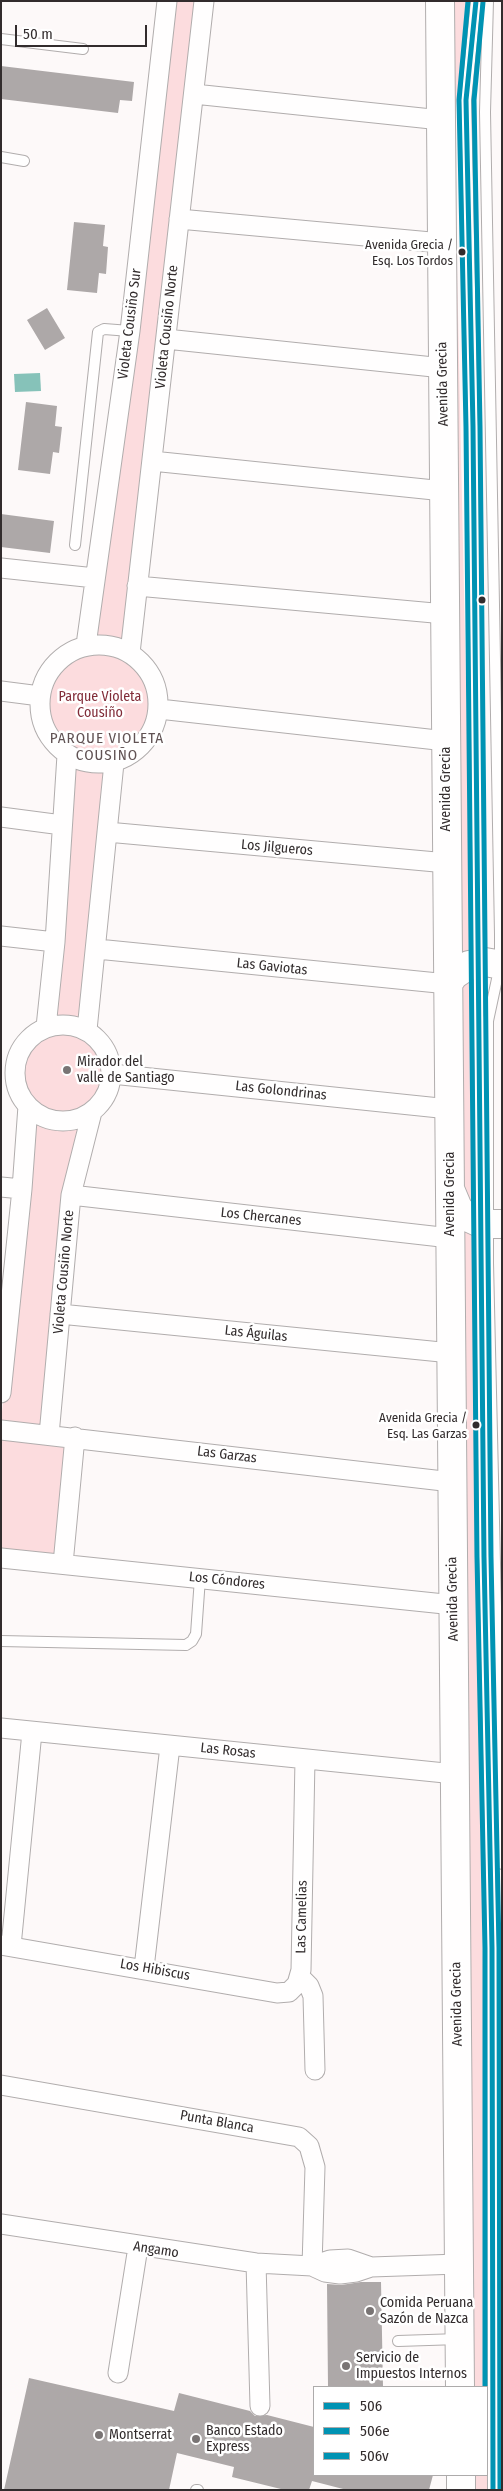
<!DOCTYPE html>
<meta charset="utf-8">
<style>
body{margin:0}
#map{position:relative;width:503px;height:2491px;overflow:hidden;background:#fdf9f9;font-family:"Fira Sans Condensed",sans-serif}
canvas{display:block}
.frame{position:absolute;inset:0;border:2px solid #322c2d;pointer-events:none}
.legend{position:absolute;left:313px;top:2386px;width:175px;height:90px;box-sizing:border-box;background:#fff;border:1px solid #adabab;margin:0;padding:6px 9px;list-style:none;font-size:15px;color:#322c2d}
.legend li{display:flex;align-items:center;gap:10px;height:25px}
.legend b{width:25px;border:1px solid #adabab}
.scale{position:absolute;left:15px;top:25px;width:132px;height:22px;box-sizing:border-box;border:2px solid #322c2d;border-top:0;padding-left:6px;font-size:15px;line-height:18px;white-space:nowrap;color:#322c2d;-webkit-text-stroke:4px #fff;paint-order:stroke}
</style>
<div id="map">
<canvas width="503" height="2491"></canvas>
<div class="frame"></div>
<ul class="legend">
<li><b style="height:6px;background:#0093b3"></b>506</li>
<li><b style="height:6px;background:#0093b3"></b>506e</li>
<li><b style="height:6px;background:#0093b3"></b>506v</li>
</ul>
<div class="scale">50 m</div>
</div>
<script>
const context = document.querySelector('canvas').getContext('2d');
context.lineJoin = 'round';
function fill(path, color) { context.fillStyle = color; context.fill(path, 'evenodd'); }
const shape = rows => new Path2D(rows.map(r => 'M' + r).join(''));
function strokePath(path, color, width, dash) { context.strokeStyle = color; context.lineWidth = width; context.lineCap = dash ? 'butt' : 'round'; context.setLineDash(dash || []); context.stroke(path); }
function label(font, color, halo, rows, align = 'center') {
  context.font = font + ' "Fira Sans Condensed",sans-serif'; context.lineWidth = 5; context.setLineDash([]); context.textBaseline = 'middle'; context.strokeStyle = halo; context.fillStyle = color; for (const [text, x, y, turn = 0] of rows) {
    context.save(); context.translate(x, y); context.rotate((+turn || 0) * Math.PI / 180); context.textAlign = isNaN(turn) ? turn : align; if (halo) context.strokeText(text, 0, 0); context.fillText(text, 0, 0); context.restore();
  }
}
const green = shape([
 [172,1,200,1,127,658,146,678,153,706,148,728,133,746,113,756,84,1034,101,1051,106,1062,107,1074,104,1087,98,1098,89,1108,43,1440,67,1446,60,1560,1,1554,1,1422,33,1102,24,1091,21,1078,21,1064,26,1051,35,1039,48,1032,70,749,56,735,47,717,46,697,53,676,68,661,88,651],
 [447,1,468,1,454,125,471,920,489,2490,471,2490,471,2475,487,2475,487,2387,470,2387,462,953,452,849]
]);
const water = shape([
 [40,373,41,391,15,392,14,374]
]);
const building = shape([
 [1,66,134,82,132,101,120,100,118,113,1,99],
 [74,222,105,225,103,246,108,247,106,274,99,273,97,293,67,290],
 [47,308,65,338,45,350,27,320],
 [26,402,57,406,55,426,62,427,59,453,53,452,50,474,18,470],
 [1,514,54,521,50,553,1,547],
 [361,2282,381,2282,383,2387,328,2387,327,2284,341,2285],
 [29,2378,174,2411,179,2393,250,2411,255,2416,267,2415,314,2427,314,2475,433,2475,429,2490,347,2490,312,2481,309,2490,285,2490,232,2477,234,2467,177,2453,169,2490,4,2490]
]);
const lane = shape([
 [476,1,466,100,473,427,484,1557,492,1948,493,2490],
 [488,1,485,112,500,934,500,965,488,1021,488,1263,502,1864],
 [1,39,83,49],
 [1,157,24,161],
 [75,545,98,332,104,329,130,331],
 [1,1641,186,1645,192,1641,196,1634,200,1578],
 [398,2341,459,2339],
 [196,2490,198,2490]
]);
const street = shape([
 [194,94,441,120],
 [179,219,442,243],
 [166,339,443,368],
 [152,461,444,491],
 [1,568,95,578],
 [137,586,445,614],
 '40 704a59 59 0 1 1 118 0a59 59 0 1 1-118 0Z',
 [86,645,130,331,167,1],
 [130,653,204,1],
 [1,691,40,696],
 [159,709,446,741],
 [1,817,62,825],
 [107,832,447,863],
 [1,936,55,942],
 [97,949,448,984],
 '15 1073a48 48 0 1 1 96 0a48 48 0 1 1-96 0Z',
 [46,1027,55,942,67,755],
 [87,1030,114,763],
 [112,1074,449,1109],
 [1,1187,22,1189],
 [71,1195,450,1238],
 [60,1314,451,1353],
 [1,1393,22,1189,28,1106],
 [1,1430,452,1482],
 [49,1435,71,1195,92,1112],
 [1,1558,454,1605],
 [63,1564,75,1437],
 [1,1728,455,1774],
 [1,1945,277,1993,289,1992,297,1984,301,1970,305,1759],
 [11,1946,32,1732],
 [144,1968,170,1746],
 [300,1977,309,1986,313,1996,315,2070],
 [1,2085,299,2137,309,2146,315,2167,312,2266],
 [1,2224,256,2263,312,2266,330,2260,348,2259,371,2267],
 [256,2263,260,2406],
 [312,2266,325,2272,340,2274,356,2272,371,2267,459,2264],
 [118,2373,138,2247]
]);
const primary = shape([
 [440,1,460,2387],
 [448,984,454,975,469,965,485,962,502,965],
 [450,1189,458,1208,465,1216,482,1224,502,1224],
 [461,2475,461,2490]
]);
const bus1 = shape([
 [476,1,466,100,473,427,484,1557,492,1948,493,2490]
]);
const bus2 = shape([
 [468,1,459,100,466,427,477,1557,485,1948,485,2387]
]);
const bus3 = shape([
 [483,2,474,100,480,427,491,1557,499,1948,500,2490]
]);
const markers = [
 [462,252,4.5,"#322c2d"],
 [482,600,4.5,"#322c2d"],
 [67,1070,5,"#797474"],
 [476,1425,4.5,"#322c2d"],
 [370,2311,5,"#797474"],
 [346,2366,5,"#797474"],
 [99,2435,5,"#797474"],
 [196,2439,5,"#797474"]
];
const busNames = [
 ["Avenida Grecia /",453,245],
 ["Esq. Los Tordos",453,261],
 ["Avenida Grecia /",467,1418],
 ["Esq. Las Garzas",467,1434]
];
const streetNames = [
 ["Violeta Cousiño Sur",130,324,-83],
 ["Violeta Cousiño Norte",167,327,-84],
 ["Avenida Grecia",443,384,-91],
 ["Avenida Grecia",446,789,-90],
 ["Los Jilgueros",277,848,5],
 ["Las Gaviotas",272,967,6],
 ["Las Golondrinas",281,1091,6],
 ["Avenida Grecia",450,1194,-90],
 ["Los Chercanes",261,1217,6],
 ["Violeta Cousiño Norte",64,1272,-85],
 ["Las Águilas",256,1334,6],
 ["Las Garzas",227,1455,7],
 ["Los Cóndores",227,1581,6],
 ["Avenida Grecia",453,1599,-91],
 ["Las Rosas",228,1751,6],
 ["Las Camelias",302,1917,-89],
 ["Los Hibiscus",155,1970,10],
 ["Avenida Grecia",457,2004,-91],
 ["Punta Blanca",217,2122,10],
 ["Angamo",156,2250,9]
];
const parkNames = [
 ["Parque Violeta",100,697],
 ["Cousiño",100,713]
];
const poiNames = [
 ["Mirador del",77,1062],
 ["valle de Santiago",77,1078],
 ["Comida Peruana",380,2303],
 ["Sazón de Nazca",380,2319],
 ["Servicio de",356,2358],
 ["Impuestos Internos",356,2374],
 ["Banco Estado",206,2431],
 ["Express",206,2447],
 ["Montserrat",109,2435]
];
const neighbourhoodNames = [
 ["PARQUE VIOLETA",107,739],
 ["COUSIÑO",107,756]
];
fill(green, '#fcdcde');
fill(water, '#86c2b9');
fill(building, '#ada8a8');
strokePath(lane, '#b1adad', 12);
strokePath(street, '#b1adad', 21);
strokePath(primary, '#b1adad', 30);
strokePath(lane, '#fffefe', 10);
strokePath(street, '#fffefe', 19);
strokePath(primary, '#fffefe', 28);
strokePath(bus1, '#0093b3', 5);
strokePath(bus2, '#0093b3', 5);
strokePath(bus3, '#0093b3', 5);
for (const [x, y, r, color] of markers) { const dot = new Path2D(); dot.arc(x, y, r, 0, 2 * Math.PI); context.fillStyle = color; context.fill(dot); strokePath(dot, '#fff', 2); }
label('13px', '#322c2d', '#fff', busNames, 'right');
label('14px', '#322c2d', '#fff', streetNames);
label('14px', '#812c38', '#fff', parkNames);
label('14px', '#322c2d', '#fff', poiNames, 'left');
context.letterSpacing = '1px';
label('15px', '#615354', '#fff', neighbourhoodNames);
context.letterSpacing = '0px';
</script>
